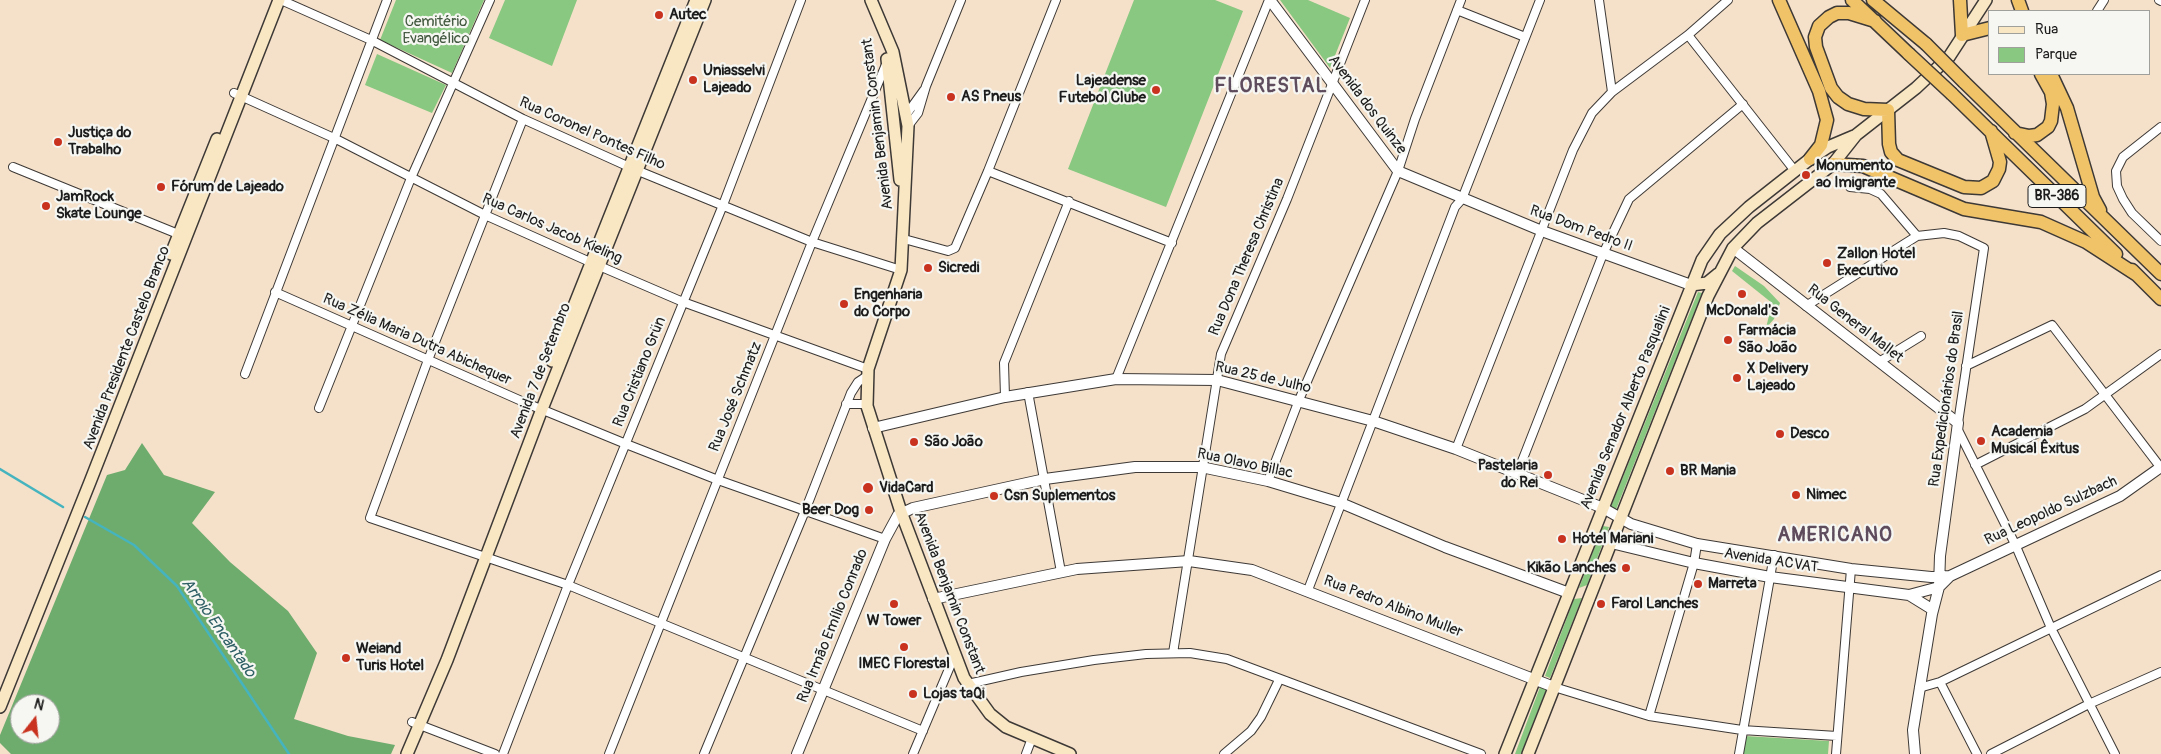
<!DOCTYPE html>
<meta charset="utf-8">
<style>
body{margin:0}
#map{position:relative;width:2161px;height:754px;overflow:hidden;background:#f5e0c9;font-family:Pangolin,sans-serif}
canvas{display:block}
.legend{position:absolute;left:1988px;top:10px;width:162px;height:65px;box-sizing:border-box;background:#f6f6f2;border:1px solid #9f9f9c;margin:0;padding:6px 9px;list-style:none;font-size:15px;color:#1c1c1c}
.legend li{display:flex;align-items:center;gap:10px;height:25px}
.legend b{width:25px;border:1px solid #9f9f9c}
.north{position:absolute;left:10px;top:694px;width:50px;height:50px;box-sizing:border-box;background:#f6f6f2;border:1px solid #9f9f9c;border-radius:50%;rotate:16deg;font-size:14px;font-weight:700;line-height:20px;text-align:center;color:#1c1c1c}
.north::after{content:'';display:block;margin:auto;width:18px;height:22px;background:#c8321e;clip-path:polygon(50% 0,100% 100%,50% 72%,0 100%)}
</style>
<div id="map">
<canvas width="2161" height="754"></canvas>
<ul class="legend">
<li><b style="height:6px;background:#f9e7c3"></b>Rua</li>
<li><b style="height:14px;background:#88c880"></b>Parque</li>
</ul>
<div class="north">N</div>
</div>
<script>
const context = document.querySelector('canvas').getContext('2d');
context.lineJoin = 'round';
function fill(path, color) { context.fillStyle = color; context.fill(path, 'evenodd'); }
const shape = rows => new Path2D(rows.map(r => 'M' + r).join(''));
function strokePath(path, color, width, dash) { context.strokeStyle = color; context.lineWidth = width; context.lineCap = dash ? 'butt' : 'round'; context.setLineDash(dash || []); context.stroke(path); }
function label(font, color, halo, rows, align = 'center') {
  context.font = font + ' Pangolin,sans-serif'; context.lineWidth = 4.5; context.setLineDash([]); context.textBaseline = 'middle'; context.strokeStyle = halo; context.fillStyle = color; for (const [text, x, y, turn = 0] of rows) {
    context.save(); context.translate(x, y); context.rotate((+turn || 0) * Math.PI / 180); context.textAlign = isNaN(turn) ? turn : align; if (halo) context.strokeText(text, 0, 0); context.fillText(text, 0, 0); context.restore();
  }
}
const green = shape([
 [396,0,484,0,452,73,380,40],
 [505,0,577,0,552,66,489,38],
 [1134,0,1215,0,1243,11,1166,207,1068,169],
 [1280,0,1308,0,1350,18,1330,68],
 [377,54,446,85,432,113,365,85],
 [1735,266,1764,286,1780,303,1774,319,1766,328,1772,303,1732,271],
 [1698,292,1702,293,1615,512,1610,509],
 [1603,526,1609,527,1587,585,1579,588],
 [1582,598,1550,678,1545,676,1574,599],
 [1540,687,1546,690,1521,754,1515,754],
 [1745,736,1829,741,1828,754,1743,754]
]);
const forest = shape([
 [142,443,164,475,215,492,192,523,230,562,288,611,317,653,294,719,348,736,395,745,391,754,11,754,0,743,0,735,107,475,125,470],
 [20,704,50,704,50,734,20,734]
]);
const stream = shape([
 [0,469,63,507],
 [85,517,134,545,177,586,289,754]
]);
const minor = shape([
 [281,0,371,40,523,119,636,170,812,242,901,270],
 [1599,0,1612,92],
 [2159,0,2161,1],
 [1457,10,1525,37],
 [2097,11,2104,0],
 [1688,35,1795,171],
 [234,93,336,139,485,215,590,262,683,302,868,369],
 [906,115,924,90],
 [523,119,428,360,370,518,568,585,923,731],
 [908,126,918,113,926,86,961,0],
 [2161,127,2123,157,2116,171,2117,186,2123,199,2132,213,2161,241],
 [13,167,183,236],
 [988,171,1172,243],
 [1850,187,1870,189,1881,194,1917,236],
 [904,239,948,251,955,248,988,171,1056,0],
 [275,292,526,403,626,444,718,480,885,539],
 [1806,306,1917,236,1944,233,1959,236,1984,248,1958,423],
 [1879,362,1921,336],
 [1966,366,2052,325,2161,468],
 [245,374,387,0],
 [1116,379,1269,0],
 [1028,392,1061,572],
 [1005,397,1004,363,1069,201],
 [846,404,866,404],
 [319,408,411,178,490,0],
 [1957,428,2015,544,2051,628,2115,754],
 [1456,449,1573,150,1592,113,1612,92,1688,35,1728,0],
 [1975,465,2085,409,2161,354],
 [1517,474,1603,254,1629,199,1743,104],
 [1268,481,1299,400,1398,171,1415,119,1461,0],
 [1308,590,1455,207,1462,199,1540,0],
 [1173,653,1221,354,1287,199,1365,0],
 [1940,682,1977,754],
 [968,684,1021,672,1094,660,1146,654,1190,653,1227,659,1481,754],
 [1554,687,1649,716,1742,730,1837,736],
 [1919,688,1940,682,2161,575],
 [1649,716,1694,563,1697,544],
 [412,722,495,754],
 [503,754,568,585,723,205,801,0],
 [609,754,812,242,887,62],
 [704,754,805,511,851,393,858,382,867,376],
 [913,754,954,657],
 [1026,754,1032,738],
 [1224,754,1251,731,1261,717,1279,680],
 [1739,754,1774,555],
 [1836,754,1851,569],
 [1991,754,2089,704,2161,672]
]);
const tertiary = shape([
 [1270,0,1398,171,1542,231,1691,285],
 [1733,248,1958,423,1940,556,1939,587,1932,614,1913,730,1915,754],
 [873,428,1005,397,1116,379,1217,380,1373,421,1456,449,1603,508,1631,524,1697,544,1851,569,1931,577,1950,576],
 [1611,543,1694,563,1770,577,1909,595,1939,587,1950,576,2120,496,2161,467],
 [1909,595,1930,608],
 [933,599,1077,569,1189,561,1252,570,1554,687],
 [797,754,885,539,898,515,913,508,1045,479,1135,467,1201,467,1268,481,1341,503,1445,547,1569,593]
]);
const secondary = shape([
 [871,0,893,52,908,126,901,270,868,369,867,406,901,512,964,678,990,714,1006,727,1070,754],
 [887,59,900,180],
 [171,254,217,139],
 [1691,285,1707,283,1718,274],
 [552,361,696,0],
 [0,707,90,482,279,0],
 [407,754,447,660,542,409,705,0],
 [1505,754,1702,260,1720,234,1749,207,1810,159,1828,147,1854,136],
 [1528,754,1708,296,1733,248,1757,223,1833,164,1856,135,1916,88,1949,57,1986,0]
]);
const trunk = shape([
 [1779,0,1819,91,1827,120,1821,145,1810,159],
 [1852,0,1909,54],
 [1873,0,1926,44],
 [1960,0,1962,35,1990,28],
 [2018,0,2022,11],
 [1875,21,1849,13,1837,13,1829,17,1819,26,1815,37,1816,47,1831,88,1838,97,1848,104,1864,109,1888,110,1889,144,1891,152,1898,160,1964,187,1981,188,1993,181,1999,169,2000,162,1991,131],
 [2051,74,2067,108,2093,197,2100,210],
 [1964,82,2161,274],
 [1952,94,2116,254],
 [2015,133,2029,136,2037,135,2048,127,2051,121,2053,104,2051,92,2041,74],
 [1833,164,1863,166,1964,209,2041,222,2086,242,2137,275],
 [2132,270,2161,299]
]);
const trunkBridge = shape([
 [1926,44,1964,82],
 [1909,54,1952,94]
]);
const markers = [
 [659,15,5,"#c8321e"],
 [693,80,5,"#c8321e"],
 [1156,90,5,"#c8321e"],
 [951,97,5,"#c8321e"],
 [58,142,5,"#c8321e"],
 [1806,175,5,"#c8321e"],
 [161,187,5,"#c8321e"],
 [46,206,5,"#c8321e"],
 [1827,263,5,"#c8321e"],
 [928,268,5,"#c8321e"],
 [1742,294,5,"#c8321e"],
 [844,304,5,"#c8321e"],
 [1728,340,5,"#c8321e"],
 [1737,378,5,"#c8321e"],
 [1780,434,5,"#c8321e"],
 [1981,441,5,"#c8321e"],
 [914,442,5,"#c8321e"],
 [1670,471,5,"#c8321e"],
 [1548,475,5,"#c8321e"],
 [868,488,6,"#c8321e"],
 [1796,495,5,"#c8321e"],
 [994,496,5,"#c8321e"],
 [869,510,5,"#c8321e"],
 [1562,539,5,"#c8321e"],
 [1626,568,5,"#c8321e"],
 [1698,584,5,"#c8321e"],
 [894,604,5,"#c8321e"],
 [1601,604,5,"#c8321e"],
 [904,647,5,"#c8321e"],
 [346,658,5,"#c8321e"],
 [913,694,5,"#c8321e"]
];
const shields = [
 [2057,196,58]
];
const shieldNames = [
 ["BR-386",2057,196]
];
const poiNames = [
 ["Autec",669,15],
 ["Uniasselvi",703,71],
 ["Lajeado",703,88],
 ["Lajeadense",1146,81,"right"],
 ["Futebol Clube",1146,98,"right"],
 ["AS Pneus",961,97],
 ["Justiça do",68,133],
 ["Trabalho",68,150],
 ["Monumento",1816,166],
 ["ao Imigrante",1816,183],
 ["Fórum de Lajeado",171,187],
 ["JamRock",56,197],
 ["Skate Lounge",56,214],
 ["Zallon Hotel",1837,254],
 ["Executivo",1837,271],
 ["Sicredi",938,268],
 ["Engenharia",854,295],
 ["do Corpo",854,312],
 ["McDonald's",1742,311,"center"],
 ["Farmácia",1738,331],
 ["São João",1738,348],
 ["X Delivery",1747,369],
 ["Lajeado",1747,386],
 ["Academia",1991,432],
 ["Musical Êxitus",1991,449],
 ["Desco",1790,434],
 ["São João",924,442],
 ["Pastelaria",1538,466,"right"],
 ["do Rei",1538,483,"right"],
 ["BR Mania",1680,471],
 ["VidaCard",879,488],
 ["Nimec",1806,495],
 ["Csn Suplementos",1004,496],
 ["Beer Dog",859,510,"right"],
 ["Hotel Mariani",1572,539],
 ["Kikão Lanches",1616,568,"right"],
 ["Marreta",1708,584],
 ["Farol Lanches",1611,604],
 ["W Tower",894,621,"center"],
 ["Weiand",356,649],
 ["Turis Hotel",356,666],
 ["IMEC Florestal",904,664,"center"],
 ["Lojas taQi",923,694]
];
const parkNames = [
 ["Cemitério",436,22],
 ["Evangélico",436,39]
];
const streetNames = [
 ["Avenida dos Quinze",1367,105,53],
 ["Avenida Benjamin Constant",878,124,-97],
 ["Rua Coronel Pontes Filho",592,134,24],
 ["Rua Carlos Jacob Kieling",552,229,24],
 ["Rua Dom Pedro II",1581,229,20],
 ["Rua Dona Theresa Christina",1247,257,-67],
 ["Rua General Mallet",1855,324,38],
 ["Rua Zélia Maria Dutra Abichequer",417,340,24],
 ["Avenida Presidente Castelo Branco",127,348,-69],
 ["Avenida 7 de Setembro",541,371,-69],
 ["Rua Cristiano Grün",640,372,-68],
 ["Rua 25 de Julho",1263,378,13],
 ["Rua José Schmatz",736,397,-68],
 ["Rua Expedicionários do Brasil",1947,399,-82],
 ["Avenida Senador Alberto Pasqualini",1626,408,-68],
 ["Rua Olavo Billac",1245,464,12],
 ["Rua Leopoldo Sulzbach",2051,511,-25],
 ["Avenida ACVAT",1771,561,9],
 ["Avenida Benjamin Constant",949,593,69],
 ["Rua Pedro Albino Muller",1393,607,21],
 ["Rua Irmão Emílio Conrado",833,626,-68]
];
const waterNames = [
 ["Arroio Encantado",218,628,55]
];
const districtNames = [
 ["FLORESTAL",1271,87],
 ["AMERICANO",1835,536]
];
fill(green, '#88c880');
fill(forest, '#6eac6e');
strokePath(stream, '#45b4be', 2.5);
strokePath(minor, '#3d3936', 10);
strokePath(tertiary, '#3d3936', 12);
strokePath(secondary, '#3d3936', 14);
strokePath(trunk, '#3d3936', 15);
strokePath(minor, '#fff', 8);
strokePath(tertiary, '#fff', 10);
strokePath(secondary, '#f9e7c3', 11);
strokePath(trunk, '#f1c369', 12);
strokePath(trunkBridge, '#3d3936', 15, []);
strokePath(trunkBridge, '#f1c369', 12);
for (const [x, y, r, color] of markers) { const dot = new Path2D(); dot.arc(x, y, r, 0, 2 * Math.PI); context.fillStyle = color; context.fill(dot); strokePath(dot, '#f6f6f2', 2); }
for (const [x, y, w] of shields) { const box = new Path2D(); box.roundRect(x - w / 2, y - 11.5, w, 23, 4); context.fillStyle = '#f6f6f2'; context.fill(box); strokePath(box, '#1c1c1c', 1); }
label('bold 14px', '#1c1c1c', null, shieldNames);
label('bold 15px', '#1c1c1c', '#f6f6f2', poiNames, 'left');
label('15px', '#42583f', '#f6f6f2', parkNames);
label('15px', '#1c1c1c', '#f6f6f2', streetNames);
label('italic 16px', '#2e6065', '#f6f6f2', waterNames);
context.letterSpacing = '1px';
label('bold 20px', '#5e4c5d', '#f6f6f2', districtNames);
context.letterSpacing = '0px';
</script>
